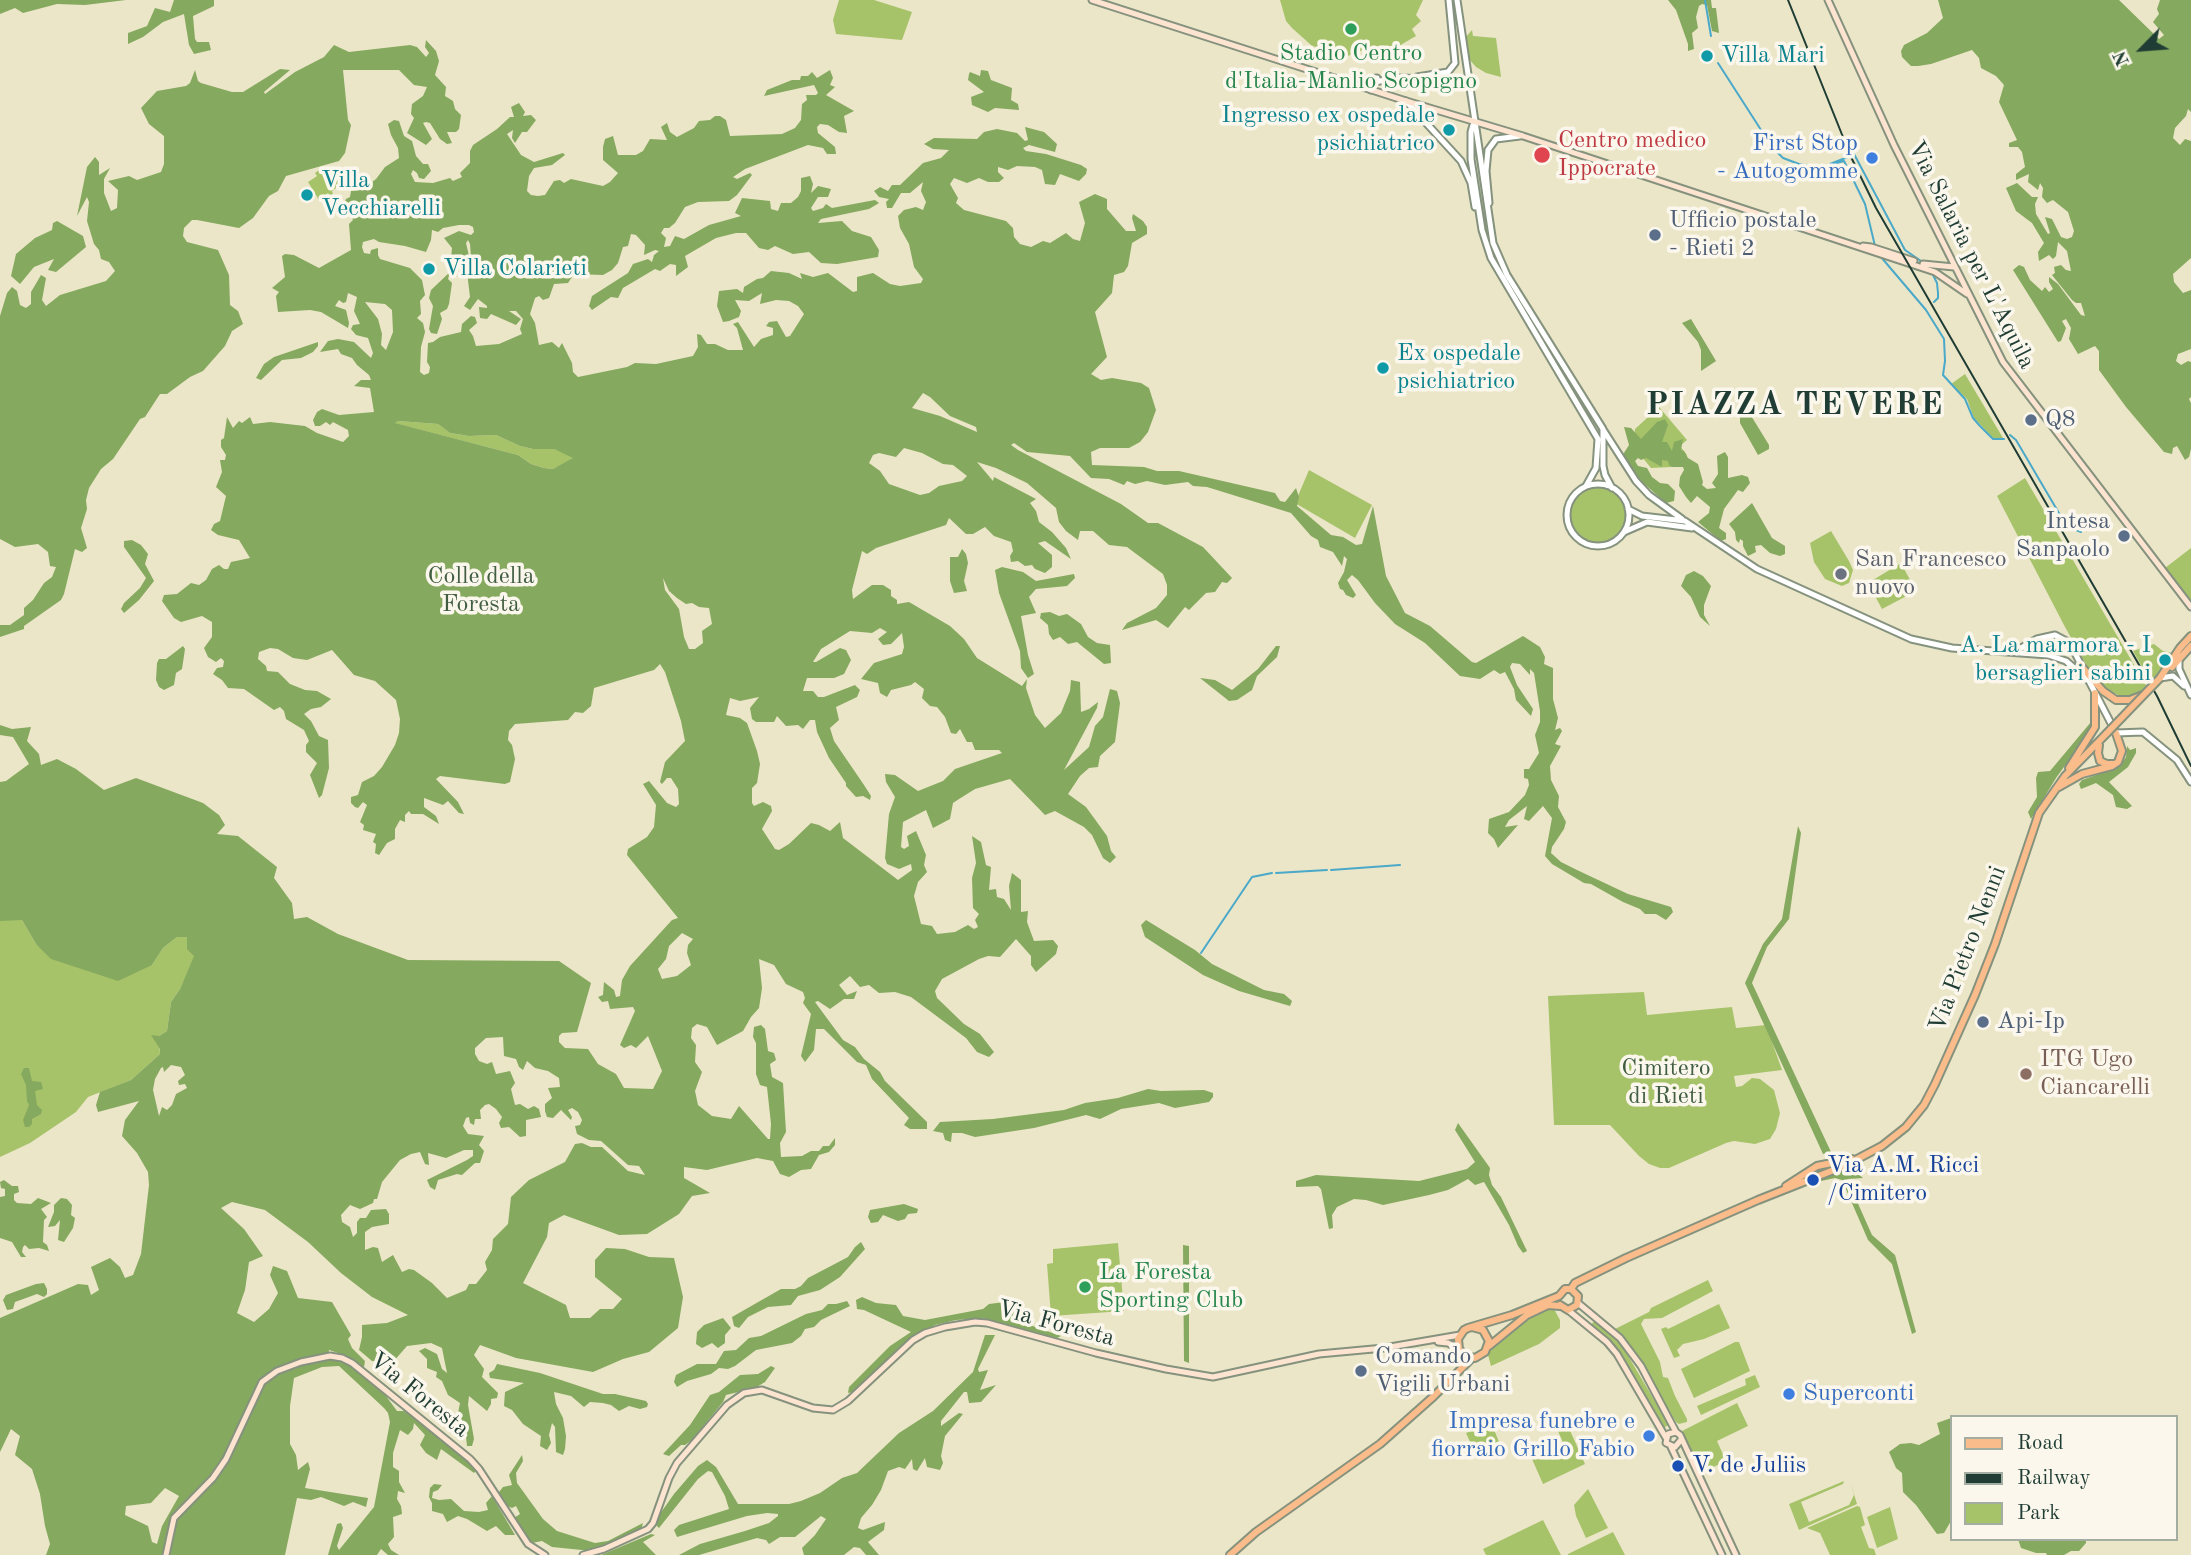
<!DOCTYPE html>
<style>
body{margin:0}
#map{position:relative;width:2191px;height:1555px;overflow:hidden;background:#ebe6c8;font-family:"Old Standard TT",serif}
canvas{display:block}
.legend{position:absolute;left:1950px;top:1415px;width:228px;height:126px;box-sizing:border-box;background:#fbf7ec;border:2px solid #a3ada2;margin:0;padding:9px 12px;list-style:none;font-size:21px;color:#1f3d34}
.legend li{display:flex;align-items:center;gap:14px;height:35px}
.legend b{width:35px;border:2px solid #a3ada2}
.north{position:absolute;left:2107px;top:14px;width:70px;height:70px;-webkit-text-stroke:5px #fbf7ec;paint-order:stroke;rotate:245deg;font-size:19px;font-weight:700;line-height:28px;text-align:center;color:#1f3d34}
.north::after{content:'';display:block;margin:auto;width:24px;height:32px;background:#1f3d34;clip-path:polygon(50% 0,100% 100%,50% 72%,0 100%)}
</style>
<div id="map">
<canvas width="2191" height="1555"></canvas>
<ul class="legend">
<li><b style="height:9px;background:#fabc8b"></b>Road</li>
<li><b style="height:9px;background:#1f3d34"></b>Railway</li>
<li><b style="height:19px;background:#a7c36a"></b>Park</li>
</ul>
<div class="north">N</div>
</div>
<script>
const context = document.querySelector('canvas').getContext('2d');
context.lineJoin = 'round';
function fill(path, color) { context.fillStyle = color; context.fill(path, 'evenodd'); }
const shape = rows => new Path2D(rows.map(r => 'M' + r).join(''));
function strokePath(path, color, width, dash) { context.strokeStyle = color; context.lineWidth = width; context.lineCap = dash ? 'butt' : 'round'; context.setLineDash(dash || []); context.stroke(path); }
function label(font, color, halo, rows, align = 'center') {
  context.font = font + ' "Old Standard TT",serif'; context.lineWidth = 7; context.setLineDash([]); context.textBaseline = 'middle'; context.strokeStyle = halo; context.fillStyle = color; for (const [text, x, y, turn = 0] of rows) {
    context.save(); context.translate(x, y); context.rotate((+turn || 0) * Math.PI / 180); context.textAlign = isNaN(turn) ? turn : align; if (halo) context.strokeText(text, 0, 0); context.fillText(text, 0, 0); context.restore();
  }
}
const green = shape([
 [839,0,874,0,912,12,902,40,836,34,833,20],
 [1280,0,1423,0,1416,15,1421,21,1412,29,1416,36,1373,61,1365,49,1345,57,1344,53,1327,52,1311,45,1292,28,1286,21],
 [1472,30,1473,36,1496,38,1501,77,1486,73,1476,67,1469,59,1466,37],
 [329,167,332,172,337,170,341,172,341,176,338,181,340,185,332,191,333,194,330,196,328,193,319,200,308,182,317,176,315,173,319,170,321,173],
 [1965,374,2003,438,1998,440,1993,438,1974,418,1967,399,1951,384],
 [1659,407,1687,440,1680,446,1687,455,1672,467,1651,468,1633,446,1635,429],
 [398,421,438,424,450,433,469,436,496,435,520,446,533,449,554,449,574,457,570,461,553,469,544,468,531,464,518,455,394,423],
 [1309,470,1372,505,1355,538,1295,503],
 [2025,478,2147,687,2141,691,2128,696,2120,696,2105,688,2088,668,2065,627,1997,496],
 '1570 515a28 28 0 1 1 56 0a28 28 0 1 1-56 0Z',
 [1831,531,1849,561,1853,570,1849,583,1842,586,1825,579,1814,562,1810,543],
 [2191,548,2191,603,2165,568],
 [1901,563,1916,591,1882,609,1868,583],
 [2154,644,2163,651,2172,653,2169,663,2150,681,2133,651],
 [0,920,22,920,36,944,152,965,163,948,177,937,187,937,195,956,180,989,171,1002,167,1031,159,1036,160,1054,131,1080,88,1097,76,1112,30,1143,0,1157],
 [1644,992,1647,1015,1732,1007,1736,1028,1766,1025,1782,1070,1734,1076,1736,1087,1742,1086,1752,1078,1760,1079,1774,1090,1780,1113,1776,1129,1770,1139,1755,1144,1734,1141,1726,1143,1669,1168,1660,1168,1649,1164,1639,1156,1610,1125,1554,1125,1548,996],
 [1118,1243,1124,1311,1051,1316,1047,1264,1053,1263,1053,1249],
 [1708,1280,1713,1291,1662,1318,1644,1319,1641,1324,1660,1362,1663,1377,1668,1378,1675,1396,1687,1419,1687,1422,1679,1424,1676,1422,1631,1347,1615,1329,1649,1312,1651,1308],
 [1719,1304,1730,1328,1704,1339,1683,1344,1677,1350,1680,1356,1674,1358,1661,1329,1666,1327,1668,1329],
 [1546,1308,1554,1309,1560,1320,1560,1328,1539,1344,1491,1366,1488,1355,1491,1348,1520,1323],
 [1594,1321,1610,1332,1624,1349,1669,1425,1663,1428,1619,1352,1591,1325],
 [1735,1342,1739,1342,1750,1371,1694,1398,1681,1369],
 [1755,1375,1760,1387,1701,1415,1697,1406,1746,1385,1745,1379],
 [1737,1403,1748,1426,1717,1441,1726,1461,1701,1473,1682,1431],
 [1568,1426,1585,1464,1543,1484,1532,1459,1564,1445,1558,1431],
 [1493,1427,1499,1442,1491,1445,1489,1452,1477,1457,1466,1433,1480,1428,1485,1430],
 [1844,1481,1843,1484,1801,1502,1809,1522,1849,1505,1854,1495,1850,1481,1857,1504,1799,1530,1789,1504],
 [1588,1489,1608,1528,1586,1538,1576,1516,1574,1505],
 [1857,1506,1860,1507,1865,1525,1861,1527,1869,1548,1874,1549,1876,1555,1830,1555,1820,1533,1807,1528],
 [1890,1507,1898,1539,1877,1548,1867,1517],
 [1543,1520,1561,1555,1486,1555,1483,1549],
 [1613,1532,1625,1555,1568,1555,1568,1554]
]);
const forest = shape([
 [0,0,126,0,85,5,57,4,23,13,15,8,0,14],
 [174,0,214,0,214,6,193,16,195,39,197,42,209,42,211,50,194,54,189,45,184,14,163,22,143,37,128,44,128,33,147,26,155,8,170,12],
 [1668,0,1711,0,1712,8,1716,8,1719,33,1712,31,1707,5,1702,4,1699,6,1696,17,1698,28,1692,33,1694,49,1688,51,1688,44,1676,10],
 [1938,0,2119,0,2159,39,2164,35,2153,22,2159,14,2157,9,2160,0,2191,0,2191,112,2188,109,2186,116,2175,128,2173,138,2180,145,2185,139,2191,141,2191,258,2173,274,2174,282,2183,293,2191,290,2191,349,2178,354,2176,361,2181,365,2188,361,2191,362,2191,397,2189,399,2191,403,2191,449,2189,457,2185,460,2177,446,2173,448,2172,454,2164,452,2126,407,2099,370,2099,351,2095,346,2078,354,2069,339,2071,328,2066,319,2062,321,2066,328,2061,341,2058,342,2013,270,2019,265,2024,267,2030,280,2042,291,2045,287,2049,292,2053,289,2049,282,2049,277,2058,284,2081,315,2085,316,2081,303,2076,303,2072,300,2052,275,2055,273,2054,267,2061,265,2066,270,2071,271,2067,251,2058,242,2056,256,2053,259,2049,255,2039,261,2038,252,2044,243,2032,223,2016,211,2006,188,2017,183,2032,197,2038,197,2035,204,2036,214,2048,234,2050,233,2045,217,2052,219,2061,237,2067,239,2072,237,2074,231,2068,212,2053,200,2047,203,2042,197,2043,188,2040,183,2038,190,2028,182,2029,174,2016,180,2016,174,2025,167,2022,152,2018,147,2009,147,2009,143,2017,140,1999,102,2004,85,1996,76,1981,68,1979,58,1972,50,1931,64,1918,66,1911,66,1902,57,1901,51,1904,45,1927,33,1943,18],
 [426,40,436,51,439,61,435,75,446,87,445,96,453,101,455,109,461,115,459,129,456,132,447,132,452,143,447,144,440,139,430,123,426,122,423,123,432,139,426,145,407,133,414,118,411,114,412,104,423,96,427,87,414,85,399,70,343,70,348,120,351,125,345,153,339,161,286,176,278,191,269,196,253,218,239,228,197,220,192,220,184,228,183,236,187,242,218,250,229,275,230,305,238,311,243,324,232,331,225,346,203,371,190,377,167,394,160,394,145,417,140,419,113,459,101,469,89,488,86,500,87,509,81,528,87,548,82,552,75,549,64,594,61,600,24,626,24,629,0,637,0,625,10,625,24,615,24,608,33,600,44,583,52,577,56,567,50,566,48,552,38,544,15,547,0,539,0,316,7,293,12,287,17,291,20,305,26,308,31,304,31,292,41,275,46,278,42,300,46,306,60,295,106,281,115,271,109,262,101,259,99,250,94,244,87,221,89,202,87,197,77,216,87,167,95,157,99,162,99,175,110,168,104,179,104,193,111,211,117,208,118,190,108,181,129,176,137,180,161,172,164,164,164,136,149,124,141,108,157,91,186,86,190,83,195,70,198,81,201,83,232,92,243,92,280,69,290,70,264,92,265,94,295,72,324,57,334,45,349,52,410,45,417,47,426,57,429,53,425,47],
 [830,70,833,78,830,85,835,87,826,95,854,111,844,116,847,133,839,132,828,125,820,124,817,127,818,133,835,147,836,154,827,154,823,148,808,145,745,169,733,177,737,179,750,173,752,175,737,195,729,201,698,202,685,207,675,223,669,228,664,228,661,233,666,238,664,247,670,246,675,236,684,239,709,225,741,216,735,213,742,198,770,201,771,209,778,211,781,203,791,203,798,197,801,191,801,178,810,176,813,184,811,193,818,186,831,189,828,197,818,197,811,208,813,211,823,208,826,204,832,208,875,200,879,203,869,209,821,219,818,223,842,221,852,231,871,237,879,250,878,257,837,264,821,263,809,252,793,254,775,246,768,250,759,248,746,233,736,233,716,238,685,256,688,267,676,276,676,265,670,264,660,271,655,269,623,288,618,298,611,297,592,310,589,306,592,296,628,273,633,264,648,259,652,262,654,255,659,251,655,250,644,255,645,245,636,235,631,234,628,246,623,247,618,263,612,270,603,275,574,274,568,283,554,284,549,298,543,300,539,296,535,298,530,314,535,323,539,345,552,342,559,348,562,343,572,363,573,372,578,377,627,367,635,363,656,364,693,356,698,347,697,334,701,335,707,344,715,344,728,350,743,350,737,328,733,324,738,322,754,347,761,339,773,335,773,328,766,326,769,322,777,321,786,337,790,336,804,314,798,306,789,301,776,300,760,304,762,293,749,301,735,300,741,311,739,317,729,321,723,322,717,306,719,291,737,289,743,293,744,287,757,279,763,278,771,271,789,273,802,279,800,273,813,277,828,273,853,292,857,291,857,277,873,273,890,284,900,286,921,283,923,279,914,267,909,244,900,228,898,216,904,210,916,207,923,210,926,202,921,191,923,182,910,193,901,193,892,208,887,208,886,202,889,199,879,197,874,191,880,187,888,191,892,185,900,185,923,163,941,158,949,150,933,149,924,144,934,138,977,139,984,132,997,129,1017,133,1025,141,1028,140,1025,127,1044,132,1057,144,1055,152,1029,145,1023,148,1026,151,1046,154,1081,165,1087,169,1086,174,1079,181,1060,174,1055,185,1045,184,1042,170,1035,167,1017,166,1008,170,998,167,998,172,1004,178,999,182,988,182,979,178,967,183,954,178,950,184,958,198,956,203,964,210,1006,221,1013,228,1014,237,1020,244,1031,247,1043,241,1050,243,1066,233,1073,239,1080,241,1085,223,1079,202,1095,194,1107,199,1107,209,1126,231,1136,231,1132,218,1133,214,1143,221,1147,227,1147,234,1132,243,1128,266,1124,272,1114,275,1112,293,1095,312,1107,357,1091,374,1101,380,1112,378,1141,383,1149,388,1156,410,1148,432,1140,442,1129,448,1100,448,1091,452,1092,465,1144,467,1157,471,1179,471,1275,493,1280,501,1285,502,1296,488,1299,497,1297,506,1331,535,1343,537,1356,545,1362,544,1373,506,1386,576,1405,613,1430,626,1472,662,1476,663,1523,636,1540,647,1545,657,1544,664,1553,668,1553,699,1558,718,1555,730,1560,728,1562,731,1555,744,1561,746,1550,766,1551,780,1559,796,1558,807,1566,822,1564,829,1552,847,1551,853,1561,862,1577,870,1628,894,1671,907,1673,912,1666,920,1656,914,1645,914,1640,909,1623,902,1591,884,1584,883,1552,864,1545,856,1552,818,1543,806,1529,821,1524,819,1527,806,1509,820,1505,827,1518,825,1498,848,1494,839,1488,833,1489,819,1509,812,1525,795,1529,785,1528,779,1524,778,1524,769,1529,769,1539,753,1535,735,1540,722,1540,711,1534,673,1530,669,1530,675,1520,664,1512,663,1510,667,1517,685,1533,709,1531,716,1516,700,1514,689,1505,672,1500,674,1494,670,1480,679,1460,676,1425,643,1395,624,1375,603,1358,580,1352,575,1347,580,1356,595,1353,598,1346,595,1343,590,1340,589,1338,583,1344,572,1347,559,1344,556,1342,566,1333,552,1320,547,1318,540,1311,536,1291,513,1207,487,1193,486,1188,482,1165,485,1147,481,1135,484,1127,481,1124,485,1109,479,1091,478,1070,456,1027,452,1014,443,1011,445,1018,450,1121,504,1148,523,1158,523,1203,547,1232,578,1227,583,1222,582,1215,592,1206,593,1189,610,1185,607,1168,628,1156,620,1122,630,1127,623,1156,608,1167,595,1167,585,1163,574,1127,547,1109,545,1093,531,1080,531,1078,540,1066,531,1059,522,1056,508,1027,483,996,468,977,462,993,481,994,477,1036,499,1030,503,1036,511,1039,522,1052,532,1066,548,1071,559,1045,541,1038,543,1052,555,1052,567,1045,573,1035,569,1032,565,1025,566,1018,561,1011,562,1010,556,1013,551,1011,542,994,536,985,527,973,534,966,534,949,518,946,525,876,548,867,554,862,551,852,590,853,599,872,585,883,585,891,590,891,596,897,600,897,604,909,602,950,626,964,639,977,658,1022,686,1027,679,1026,688,1035,715,1045,728,1061,713,1070,691,1071,680,1080,682,1081,712,1089,709,1098,702,1097,708,1064,770,1089,747,1095,726,1103,717,1110,689,1117,691,1120,703,1115,742,1100,756,1098,767,1089,768,1080,776,1068,794,1086,807,1107,836,1111,851,1116,857,1110,863,1103,858,1092,835,1084,827,1055,811,1045,815,1010,779,975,789,959,799,953,803,950,819,933,828,926,810,903,822,901,847,904,849,909,846,907,836,916,831,926,855,924,865,927,872,918,882,914,896,921,924,932,926,937,934,955,932,968,925,974,929,978,927,975,920,979,914,973,908,972,878,976,863,972,836,981,842,986,865,991,867,989,890,996,889,997,897,1004,899,1011,910,1009,886,1012,873,1021,880,1021,912,1028,911,1027,922,1034,941,1053,940,1058,946,1056,954,1036,972,1031,965,1031,956,1016,939,1000,957,988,956,979,959,942,979,935,991,937,998,964,1024,980,1034,994,1052,989,1057,977,1052,966,1038,911,997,895,992,879,993,869,985,860,987,850,976,839,985,847,995,857,991,854,999,844,999,830,1009,818,1001,815,1002,843,1040,855,1047,864,1059,880,1072,885,1081,927,1122,927,1129,910,1129,904,1125,909,1118,872,1079,866,1065,857,1062,824,1029,816,1029,814,1050,805,1062,801,1056,811,1014,803,1003,805,998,803,992,786,984,774,965,759,959,762,988,759,1008,751,1017,743,1031,717,1045,707,1027,697,1024,692,1028,691,1038,696,1045,695,1062,702,1072,695,1091,698,1105,712,1116,731,1119,739,1106,768,1139,770,1139,771,1124,767,1087,760,1085,756,1074,756,1043,753,1037,754,1027,761,1025,765,1029,768,1051,774,1053,776,1060,770,1064,772,1077,783,1083,786,1132,780,1143,781,1157,802,1156,811,1151,819,1151,823,1146,829,1146,835,1138,835,1145,829,1152,819,1155,811,1169,801,1170,789,1177,780,1174,773,1161,757,1158,707,1170,684,1167,684,1178,710,1193,692,1196,679,1214,647,1234,619,1235,564,1215,549,1223,547,1237,523,1283,566,1305,570,1318,590,1318,600,1309,613,1309,622,1299,595,1277,595,1260,606,1248,625,1249,649,1257,674,1258,683,1297,678,1328,649,1352,623,1359,593,1372,516,1358,480,1345,474,1355,484,1369,482,1377,498,1393,497,1398,491,1399,491,1404,487,1411,469,1396,468,1405,474,1439,472,1446,467,1446,465,1428,455,1424,449,1414,458,1413,460,1403,448,1395,442,1381,436,1377,437,1372,427,1368,427,1359,419,1351,425,1348,437,1354,442,1369,447,1373,442,1348,431,1343,407,1346,393,1362,372,1361,359,1350,362,1337,362,1325,387,1323,408,1315,372,1297,341,1273,308,1242,265,1210,232,1202,221,1208,244,1229,263,1256,249,1262,245,1290,237,1313,254,1322,269,1309,278,1293,270,1275,273,1266,287,1271,298,1298,332,1302,351,1335,348,1339,352,1348,365,1361,364,1367,341,1354,329,1350,328,1359,347,1363,386,1396,397,1411,404,1411,421,1423,470,1463,476,1471,474,1473,441,1449,437,1460,426,1453,420,1445,425,1435,414,1423,413,1429,408,1435,400,1430,393,1453,393,1467,399,1471,399,1482,405,1493,398,1491,397,1499,401,1506,402,1514,393,1517,394,1537,388,1544,391,1550,399,1555,388,1555,381,1549,377,1555,328,1555,337,1524,341,1523,343,1528,337,1546,339,1550,374,1507,390,1422,388,1413,384,1408,339,1366,322,1367,294,1378,290,1406,290,1444,296,1455,298,1470,308,1462,310,1469,305,1488,368,1498,366,1507,353,1502,344,1506,321,1497,311,1500,297,1498,285,1555,46,1555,50,1544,45,1526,40,1494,32,1469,15,1455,20,1436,11,1429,0,1452,0,1318,78,1284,88,1285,91,1295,99,1290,91,1267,110,1258,120,1267,125,1278,133,1275,141,1254,149,1185,148,1172,137,1153,122,1136,125,1120,139,1101,98,1112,96,1105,100,1092,131,1080,160,1054,160,1049,151,1035,159,1036,167,1031,171,1002,180,989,194,956,187,949,187,937,177,937,163,948,152,965,118,981,51,959,36,944,22,920,0,921,0,782,6,781,29,764,13,737,0,735,0,725,12,729,31,727,27,741,39,754,41,765,57,759,76,769,104,790,136,778,203,803,219,815,225,825,217,834,238,836,277,867,274,878,292,903,294,919,307,917,338,934,408,960,559,961,591,983,577,1032,562,1033,559,1036,559,1042,565,1048,588,1049,598,1064,616,1074,624,1088,653,1089,662,1071,648,1036,636,1048,631,1045,624,1048,620,1045,635,1011,633,1007,610,1009,608,1001,602,1002,598,997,603,995,604,982,614,990,616,997,620,996,622,980,630,966,672,920,678,918,627,855,628,849,647,837,654,827,656,805,643,784,649,781,667,803,676,807,679,804,678,789,671,778,667,778,662,784,660,782,665,762,685,741,681,721,665,672,660,664,654,670,594,688,591,706,583,713,575,712,568,720,515,724,509,731,508,740,512,745,515,759,510,782,505,784,440,776,436,779,458,802,464,814,459,813,448,801,443,805,424,798,424,807,436,816,439,824,423,814,411,814,409,811,405,815,405,822,400,820,395,829,395,839,387,843,379,855,375,853,376,844,373,842,376,834,363,830,364,825,360,822,367,805,363,802,358,808,355,807,351,803,351,797,358,795,362,782,374,776,382,767,395,745,399,733,400,719,396,700,375,681,354,675,332,650,307,660,293,658,278,649,270,648,259,652,258,659,266,666,267,671,278,672,290,684,305,690,317,691,331,699,321,707,311,709,304,714,311,721,319,736,328,740,329,768,322,795,319,798,310,775,317,763,306,752,306,745,309,741,304,730,286,719,284,711,280,707,274,710,244,689,228,688,222,680,213,674,217,668,223,667,224,661,221,658,216,662,208,657,204,648,212,637,212,622,202,616,181,622,174,618,162,601,164,595,177,594,191,583,199,585,206,580,212,569,219,565,224,569,228,569,231,562,250,558,239,540,218,535,211,530,214,524,220,521,226,496,216,487,222,472,220,460,225,460,226,455,221,447,221,440,224,438,227,417,233,428,239,421,242,423,250,417,253,424,270,422,305,426,317,433,343,442,349,436,348,430,333,422,330,425,326,422,320,426,315,426,313,420,317,412,322,409,339,415,374,412,370,388,354,386,361,380,371,380,369,375,357,365,352,358,341,354,338,349,320,352,328,341,338,339,354,342,371,358,373,353,368,338,356,335,351,329,353,325,360,324,354,311,357,297,348,293,346,302,343,303,339,300,335,306,346,310,349,323,348,328,321,312,310,310,278,312,276,296,279,292,272,288,285,277,282,256,285,254,294,255,319,268,351,250,349,224,353,220,350,212,343,207,346,199,350,197,351,191,363,189,376,179,385,167,399,158,398,148,391,135,388,124,394,120,399,121,404,136,412,141,416,156,423,164,428,164,431,171,424,179,419,178,417,173,413,170,411,174,415,182,433,183,450,178,453,181,462,177,460,173,470,163,470,151,473,145,497,129,510,117,514,117,511,107,519,103,525,112,523,116,531,115,536,120,527,132,522,132,515,143,512,138,513,130,507,134,521,155,534,162,563,153,565,155,552,165,534,168,529,176,527,191,531,195,538,196,545,195,554,181,560,180,564,183,571,179,603,186,610,182,618,173,603,160,603,147,605,139,613,136,618,155,636,155,643,151,650,139,667,140,661,127,667,123,670,132,677,137,694,128,699,121,710,120,715,116,720,116,726,120,730,136,782,134,795,128,801,120,802,104,807,100,806,95,816,95,818,93,814,85,764,96,767,90,792,80,800,80,801,76,808,76,812,72,817,78],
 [459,225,469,225,473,227,474,232,471,235,459,231,444,238,452,248,451,258,459,267,469,256,466,243,468,240,470,244,471,257,467,272,470,297,464,306,470,310,478,299,487,306,487,308,479,307,480,318,487,319,491,314,516,325,521,319,509,311,516,311,523,319,520,329,522,334,499,344,476,346,473,336,469,330,477,323,475,317,471,316,462,324,461,332,440,337,433,342,428,343,427,362,430,367,429,373,424,375,420,372,421,347,425,332,423,323,417,318,421,314,420,301,425,295,422,280,410,268,380,259,378,255,378,248,371,250,370,254,364,253,362,247,363,242,374,239,379,242,405,246,426,252,431,240,432,230,438,232,443,228],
 [365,302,385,304,392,310,393,332,386,350,381,345,382,334,378,319],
 [923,393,930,397,950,416,976,427,977,432,940,416,912,408],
 [398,421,438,424,450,433,469,436,496,435,520,446,533,449,554,449,573,458,553,469,544,468,531,464,518,455,395,423],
 [904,448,922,453,943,464,953,465,967,476,962,481,939,486,929,493,920,495,889,484,880,471,869,463,873,455,879,453,896,457],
 [663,578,669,591,677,598,686,604,692,603,699,607,709,608,712,624,702,631,703,643,695,649,689,649,684,637,679,609,665,590],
 [880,628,887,632,878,639,883,645,891,644,902,633,904,647,902,654,874,663,861,679,878,683,880,693,887,697,891,690,911,685,915,682,924,689,922,698,930,706,937,707,945,717,951,733,956,734,960,729,967,742,972,742,975,750,999,750,1002,753,955,769,943,781,918,791,895,775,885,774,886,782,895,797,889,814,885,858,887,864,899,869,911,864,912,870,898,880,843,838,840,822,830,831,819,825,811,823,789,844,779,850,775,849,762,829,772,811,771,806,763,802,754,806,752,803,752,788,757,783,760,764,757,751,747,723,740,718,726,715,730,698,740,701,759,697,750,708,752,719,756,722,774,722,777,716,786,726,798,725,803,729,810,720,815,720,817,732,829,758,846,783,846,786,856,797,863,796,870,800,871,796,864,785,834,741,830,728,839,720,836,707,857,697,860,690,855,685,824,697,818,697,813,691,803,691,807,678,834,678,844,674,851,660,846,650,840,648,816,662,813,662,821,649,850,631,872,633],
 [682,933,693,939,688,945,687,953,691,965,677,976,662,979,658,969,666,959,669,946],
 [503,1037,504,1056,516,1059,519,1067,523,1070,527,1061,535,1068,548,1071,559,1078,560,1087,548,1088,552,1098,545,1104,545,1111,547,1117,553,1118,561,1110,571,1120,572,1117,568,1110,572,1108,578,1112,582,1120,580,1125,575,1126,577,1134,589,1140,601,1141,628,1165,639,1166,645,1175,628,1171,602,1147,591,1147,582,1143,575,1144,565,1162,529,1180,511,1197,508,1224,493,1239,492,1250,485,1262,487,1270,476,1284,469,1284,466,1290,447,1298,432,1283,414,1270,409,1269,402,1272,393,1255,382,1262,378,1248,373,1247,365,1250,365,1232,372,1227,389,1224,389,1214,386,1209,371,1210,366,1218,360,1218,357,1222,357,1233,353,1237,350,1227,342,1222,341,1215,350,1205,360,1209,373,1203,374,1199,377,1199,382,1182,400,1160,411,1154,420,1152,425,1164,429,1165,428,1153,446,1158,464,1150,473,1150,473,1156,467,1160,427,1180,430,1187,435,1190,438,1180,457,1174,462,1175,475,1163,480,1163,484,1151,479,1145,484,1136,468,1134,463,1126,466,1118,469,1117,470,1123,474,1125,475,1119,481,1119,480,1110,485,1105,489,1104,496,1109,502,1117,499,1123,501,1128,509,1127,520,1137,526,1136,526,1120,541,1117,539,1109,534,1106,528,1109,520,1104,515,1105,511,1089,515,1083,510,1071,496,1074,492,1062,487,1064,479,1061,475,1054,475,1048,486,1038],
 [171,1065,181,1067,185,1075,178,1081,179,1085,185,1084,187,1088,176,1094,172,1105,167,1110,162,1107,159,1116,153,1090,155,1079,161,1068,163,1067,164,1072],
 [165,1488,179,1496,162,1526,157,1544,152,1542,148,1526,125,1515,126,1506,151,1503],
 [981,70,988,71,991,80,1012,88,1011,100,1018,104,1019,110,995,108,988,112,972,105,971,97,984,92,968,80,969,74,970,72,980,76],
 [57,221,83,236,86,247,56,272,48,270,54,259,34,267,20,284,11,276,16,254,35,238,52,230,53,223],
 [450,272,448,279,452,283,449,304,447,309,440,313,442,319,437,334,431,333,429,329,433,306,429,298,431,290],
 [1691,319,1716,361,1701,371,1701,350,1698,342,1682,323],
 [318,342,318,346,313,352,301,358,282,360,261,380,256,378,264,364,274,357],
 [1742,401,1769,445,1769,449,1758,455,1740,423,1740,404],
 [1665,419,1668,425,1662,442,1667,442,1672,451,1674,442,1683,439,1681,450,1684,451,1688,458,1698,464,1703,482,1702,485,1707,489,1716,488,1712,483,1718,474,1717,456,1725,452,1728,457,1728,478,1742,475,1748,477,1750,483,1743,492,1738,490,1724,509,1719,528,1726,533,1726,539,1721,541,1698,522,1709,513,1710,507,1697,496,1691,503,1686,497,1679,486,1680,477,1684,470,1683,467,1672,467,1669,465,1668,461,1662,460,1662,467,1646,458,1641,460,1638,458,1635,461,1638,466,1647,468,1652,477,1660,483,1668,484,1675,491,1674,501,1666,503,1633,474,1622,456,1629,445,1624,427,1631,428,1641,439,1657,422],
 [1752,503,1772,538,1785,546,1785,554,1780,556,1770,553,1761,545,1755,546,1756,552,1748,556,1743,546,1743,541,1740,539,1739,543,1736,540,1735,532,1729,524],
 [132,540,141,545,148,554,145,564,154,581,139,600,124,613,121,609,124,603,140,588,146,578,124,547,124,541],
 [962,549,966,554,968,563,964,581,967,591,954,593,950,581,950,557,958,557],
 [1002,567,1023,572,1036,581,1074,574,1075,578,1067,586,1036,589,1029,597,1036,613,1021,616,1028,655,1034,674,1028,678,1021,668,1020,651,999,593,995,570],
 [1694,571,1703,576,1711,586,1704,605,1704,615,1710,626,1700,617,1691,597,1681,586,1686,575],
 [1050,612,1059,616,1067,614,1081,624,1088,637,1097,643,1110,645,1111,663,1104,664,1077,642,1068,644,1060,637,1053,640,1049,634,1048,625,1040,618,1041,613],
 [183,646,185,649,182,669,176,673,174,685,164,690,159,687,156,680,157,663,159,659,166,659],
 [1276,646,1280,646,1277,657,1257,676,1252,690,1237,700,1229,701,1200,678,1215,680,1232,690,1258,669],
 [2091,722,2093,723,2090,731,2056,778,2031,819,2028,812,2037,797,2036,778,2038,772,2050,771],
 [2127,746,2130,750,2136,748,2136,753,2128,767,2109,782,2132,806,2127,809,2116,807,2113,795,2096,783,2081,789,2079,784,2082,780,2119,767,2126,757],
 [1798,826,1801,833,1789,919,1767,947,1752,983,1831,1152,1823,1154,1745,983,1763,944,1782,919],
 [1146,920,1195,950,1212,964,1264,990,1284,994,1292,1001,1290,1006,1239,991,1203,975,1145,937,1141,925],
 [24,1068,29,1068,32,1081,41,1082,43,1089,35,1091,37,1105,42,1110,41,1114,32,1119,32,1124,29,1127,25,1127,23,1120,29,1105,27,1101,26,1085,21,1074],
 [1148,1089,1161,1091,1204,1090,1213,1093,1213,1097,1209,1102,1175,1108,1159,1103,1121,1109,1100,1119,1086,1115,1034,1128,975,1137,962,1133,952,1133,951,1142,945,1140,943,1133,933,1131,940,1122,993,1119,1064,1110,1085,1103,1118,1098],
 [1458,1123,1490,1168,1489,1175,1492,1185,1501,1197,1527,1251,1523,1253,1518,1246,1509,1225,1484,1182,1475,1185,1468,1179,1448,1190,1429,1195,1383,1205,1366,1200,1354,1199,1337,1207,1332,1215,1333,1228,1329,1229,1321,1189,1318,1186,1296,1187,1296,1181,1316,1175,1419,1181,1467,1169,1475,1162,1455,1130],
 [1839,1171,1856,1172,1863,1178,1847,1179,1872,1235,1895,1255,1916,1332,1912,1334,1892,1264,1868,1240,1842,1180,1835,1178,1807,1184],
 [4,1180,12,1186,18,1186,19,1192,14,1194,14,1200,17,1203,31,1204,38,1198,51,1203,41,1209,47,1217,44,1220,43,1242,47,1245,49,1251,39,1248,29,1249,25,1245,23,1247,22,1252,26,1257,21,1257,12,1242,0,1238,0,1197,5,1196,5,1189,1,1188,0,1182],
 [61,1198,67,1199,72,1205,71,1215,75,1218,73,1228,64,1242,58,1240,60,1220,55,1226,48,1227,54,1212,54,1205],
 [904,1204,918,1209,917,1213,908,1214,905,1219,898,1221,883,1215,878,1222,871,1223,868,1217,870,1210],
 [861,1242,865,1249,840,1277,820,1290,798,1296,791,1305,768,1307,748,1317,739,1328,734,1326,732,1317,781,1289,795,1289,801,1286,808,1278,848,1257,855,1247],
 [1183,1245,1189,1246,1189,1363,1184,1361],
 [44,1283,47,1289,47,1294,44,1297,37,1294,15,1302,13,1309,7,1310,3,1300,6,1295,36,1284],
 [862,1297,876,1303,896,1305,903,1316,925,1320,983,1309,989,1304,1005,1302,1011,1304,1015,1315,1027,1324,1061,1336,1057,1338,982,1318,956,1320,935,1325,898,1349,853,1392,848,1393,849,1387,890,1346,911,1332,864,1310,857,1309,856,1300],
 [847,1301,850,1306,821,1320,814,1327,805,1329,801,1336,792,1343,756,1350,735,1366,728,1369,719,1368,711,1374,687,1381,677,1387,674,1382,676,1375,697,1364,716,1364,724,1351,736,1350,749,1338,761,1336,806,1314,822,1310,828,1304,836,1304],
 [723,1318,731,1328,725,1335,725,1343,718,1348,712,1343,702,1348,696,1344,697,1332,704,1325],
 [985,1335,995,1335,978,1369,979,1372,988,1370,980,1390,996,1385,981,1402,969,1403,967,1392,964,1392,941,1421,941,1426,959,1413,963,1414,945,1436,941,1456,943,1463,940,1470,927,1467,925,1458,917,1471,913,1469,912,1459,905,1469,899,1467,888,1471,881,1490,872,1505,861,1518,858,1528,863,1530,885,1522,884,1530,868,1542,879,1555,866,1555,860,1548,854,1547,844,1555,804,1555,802,1548,815,1535,826,1519,821,1516,795,1537,780,1537,769,1544,766,1540,757,1538,699,1555,679,1555,700,1544,745,1531,769,1523,778,1516,778,1514,767,1513,747,1516,677,1537,674,1530,679,1525,729,1509,725,1496,712,1472,708,1471,698,1479,659,1528,656,1525,657,1518,674,1494,698,1466,707,1460,716,1467,738,1504,789,1504,801,1501,820,1493,842,1478,857,1473,899,1433,933,1411,973,1372],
 [497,1364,540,1373,603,1394,615,1394,646,1401,648,1404,647,1407,640,1409,629,1406,619,1411,611,1405,603,1403,590,1402,584,1407,571,1396,554,1392,556,1404,563,1418,566,1436,565,1449,563,1455,556,1452,555,1427,552,1423,549,1435,551,1443,547,1450,540,1446,541,1436,523,1424,512,1410,504,1406,505,1392,524,1383,490,1378,489,1373,494,1370],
 [771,1366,775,1368,765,1382,755,1388,726,1395,723,1402,692,1440,685,1445,681,1445,669,1456,663,1454,690,1425,710,1395,719,1392,740,1375,758,1374],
 [1951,1418,1951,1521,1944,1533,1937,1534,1916,1505,1903,1492,1902,1473,1896,1468,1889,1452,1900,1444,1911,1443,1919,1445,1940,1434,1937,1423],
 [522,1455,523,1461,516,1473,517,1483,543,1519,557,1531,595,1543,608,1541,643,1523,641,1530,610,1545,592,1551,552,1547,542,1541,532,1543,524,1538,514,1518,520,1514,516,1506,512,1508,505,1505,500,1499,499,1492,503,1487,512,1485,509,1475],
 [434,1484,442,1485,438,1490,433,1492,432,1498,439,1500,451,1499,464,1511,479,1512,488,1510,486,1503,492,1496,515,1535,505,1535,496,1526,487,1531,467,1519,458,1516,447,1522,443,1514,432,1511,432,1503,429,1497,430,1488],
 [651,1534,655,1535,643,1542,656,1555,601,1555],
 [2018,1539,2086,1539,2086,1543,2079,1551,2071,1551,2064,1555,2047,1555,2046,1553,2036,1553,2021,1548]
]);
const stream = shape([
 [1705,0,1711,36],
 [1718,63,1772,147,1783,158,1799,164,1827,168,1829,165,1844,161,1865,204,1875,246],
 [1854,154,1905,250,1924,263],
 [1830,164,1848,157],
 [1881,257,1926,310,1944,339,1945,361,1943,375,1965,399,1973,418,1980,426,1993,439,2004,439],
 [1932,273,1937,283,1938,293,1938,298,1934,302],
 [2010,435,2016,440,2063,520,2069,527,2081,532],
 [1331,870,1400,865],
 [1276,873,1327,870],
 [1201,953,1252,877,1272,873]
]);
const tertiary = shape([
 [1457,0,1493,243,1507,275,1603,429,1603,466,1605,475,1612,488],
 [1417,77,1448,72,1455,63,1449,0],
 [1346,82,1377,78],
 [1371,90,1374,82,1398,78,1468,80],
 [1406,101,1461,161,1471,183,1475,207],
 [1473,125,1471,132,1471,159,1482,230,1491,258,1598,439,1596,468,1586,486],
 [1489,203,1486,171,1488,150,1496,139,1520,136],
 [1604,431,1636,481,1649,495,1682,519],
 '1567 515a31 31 0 1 1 62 0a31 31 0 1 1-62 0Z',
 [1628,509,1642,516,1685,521,1757,569,1911,639,1952,648,2048,655,2066,661,2089,681,2116,733,2143,732,2177,760,2191,782],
 [1624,532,1647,522,1692,528],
 [2014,652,2037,639,2055,635,2070,643,2083,669],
 [2179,658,2179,669,2191,695],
 [2160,678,2173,676,2184,686]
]);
const secondary = shape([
 [1092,0,1406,101,1523,136,1935,272,1967,294],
 [1828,0,1894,145,2003,362,2191,607],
 [1863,246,1871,247,1914,261],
 [1923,264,1954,267],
 [1578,1303,1620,1338,1641,1366,1676,1432,1680,1435,1736,1555],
 [1568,1310,1607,1342,1617,1354,1666,1438],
 [1438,1342,1448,1343,1459,1349],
 [1676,1432,1668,1434,1666,1443,1675,1447,1681,1440],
 [1671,1447,1722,1555],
 [166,1555,174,1518,213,1478,226,1459,262,1382,277,1371,301,1362,330,1356,342,1358,352,1363,470,1459,479,1469,528,1544,545,1555],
 [583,1555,604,1549,648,1529,653,1523,669,1478,677,1463,727,1405,744,1393,762,1390,813,1408,833,1410,848,1401,913,1340,925,1333,945,1327,975,1322,987,1323,1096,1353,1166,1369,1213,1377,1319,1354,1384,1348,1460,1335]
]);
const primary = shape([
 [2081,666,2103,691,2116,700,2130,700,2143,695],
 [2172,667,2191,646],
 [2160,678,2180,648,2191,636],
 [2099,745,2098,753,2100,761,2107,764,2114,764],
 [2069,768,2095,727,2095,693],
 [2059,787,2082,774,2112,766,2118,762,2122,751,2116,733],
 [1786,1186,1817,1166,1852,1159],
 [1571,1289,1575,1283,1626,1258,1758,1200,1844,1166,1882,1146,1906,1127,1924,1105,1935,1084,1975,995,1995,944,2039,813,2065,776,2107,733],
 [1560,1305,1568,1310,1577,1305,1578,1296,1571,1289],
 [1472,1327,1483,1330,1489,1341,1485,1352,1475,1358,1465,1356,1459,1349,1458,1339,1464,1330,1468,1328,1512,1315,1559,1296,1565,1289,1571,1289],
 [1489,1346,1527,1315,1548,1305,1560,1306],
 [1230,1555,1256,1532,1380,1444,1433,1397,1472,1358]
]);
const rail = shape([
 [1788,0,1851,157,1876,208,2157,696,2191,766]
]);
const primaryBridge = shape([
 [2107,733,2160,678]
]);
const markers = [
 [1351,29,7,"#2e9e5b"],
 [1707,56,7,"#0f9aa8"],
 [1449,130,7,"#0f9aa8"],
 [1542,155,9,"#e0444e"],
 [1872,158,7,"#3f7fe0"],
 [307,195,7,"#0f9aa8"],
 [1655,235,7,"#5c6f8a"],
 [429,269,7,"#0f9aa8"],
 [1383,368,7,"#0f9aa8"],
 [2031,420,7,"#5c6f8a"],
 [2124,536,7,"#5c6f8a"],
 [1841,574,7,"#6b7280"],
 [2165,660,7,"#0f9aa8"],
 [1983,1022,7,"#5c6f8a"],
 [2026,1074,7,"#8d6e63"],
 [1813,1180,7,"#1a4fb4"],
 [1085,1287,7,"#2e9e5b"],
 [1361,1371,7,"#5c6f8a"],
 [1789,1394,7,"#3f7fe0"],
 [1649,1436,7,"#3f7fe0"],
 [1678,1466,7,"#1a4fb4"]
];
const leisureNames = [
 ["Stadio Centro",1351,54],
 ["d'Italia-Manlio Scopigno",1351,82],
 ["La Foresta",1099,1273,"left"],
 ["Sporting Club",1099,1301,"left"]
];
const cultureNames = [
 ["Villa Mari",1721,56],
 ["Ingresso ex ospedale",1435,116,"right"],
 ["psichiatrico",1435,144,"right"],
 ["Villa",321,181],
 ["Vecchiarelli",321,209],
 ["Villa Colarieti",443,269],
 ["Ex ospedale",1397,354],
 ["psichiatrico",1397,382],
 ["A. La marmora - I",2151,646,"right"],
 ["bersaglieri sabini",2151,674,"right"]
];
const healthNames = [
 ["Centro medico",1558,141],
 ["Ippocrate",1558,169]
];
const shopNames = [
 ["First Stop",1858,144],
 ["- Autogomme",1858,172],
 ["Superconti",1803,1394,"left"],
 ["Impresa funebre e",1635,1422],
 ["fiorraio Grillo Fabio",1635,1450]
];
const serviceNames = [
 ["Ufficio postale",1669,221],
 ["- Rieti 2",1669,249],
 ["Q8",2045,420],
 ["Intesa",2110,522,"right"],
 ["Sanpaolo",2110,550,"right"],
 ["Api-Ip",1997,1022],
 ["Comando",1375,1357],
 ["Vigili Urbani",1375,1385]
];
const streetNames = [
 ["Via Salaria per L'Aquila",1971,255,63],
 ["Via Pietro Nenni",1968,949,-69],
 ["Via Foresta",1056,1324,15],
 ["Via Foresta",419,1395,39]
];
const worshipNames = [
 ["San Francesco",1855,560],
 ["nuovo",1855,588]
];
const parkNames = [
 ["Colle della",481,577],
 ["Foresta",481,605],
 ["Cimitero",1666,1069],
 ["di Rieti",1666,1097]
];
const educationNames = [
 ["ITG Ugo",2040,1060],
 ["Ciancarelli",2040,1088]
];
const transitNames = [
 ["Via A.M. Ricci",1827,1166],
 ["/Cimitero",1827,1194],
 ["V. de Juliis",1692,1466]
];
const districtNames = [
 ["PIAZZA TEVERE",1795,406]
];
fill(green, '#a7c36a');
fill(forest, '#85a95e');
strokePath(stream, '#4aa8c9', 2);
strokePath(tertiary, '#85927e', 9);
strokePath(secondary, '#85927e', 9);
strokePath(primary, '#85927e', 10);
strokePath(tertiary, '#fff', 5);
strokePath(secondary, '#fde4d1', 5);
strokePath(primary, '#fabc8b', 6);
strokePath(rail, '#1f3d34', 2);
strokePath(primaryBridge, '#85927e', 10, []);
strokePath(primaryBridge, '#fabc8b', 6);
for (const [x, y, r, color] of markers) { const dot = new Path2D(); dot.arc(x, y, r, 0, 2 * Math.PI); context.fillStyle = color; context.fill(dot); strokePath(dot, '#fbf7ec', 2.5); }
label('24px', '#27864d', '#fbf7ec', leisureNames);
label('24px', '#0d838f', '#fbf7ec', cultureNames, 'left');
label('24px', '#be3a42', '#fbf7ec', healthNames, 'left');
label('24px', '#366cbe', '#fbf7ec', shopNames, 'right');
label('24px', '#4e5e75', '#fbf7ec', serviceNames, 'left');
label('24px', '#1f3d34', '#fbf7ec', streetNames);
label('24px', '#5b616d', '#fbf7ec', worshipNames, 'left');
label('24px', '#415e42', '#fbf7ec', parkNames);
label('24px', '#785e54', '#fbf7ec', educationNames, 'left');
label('24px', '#164399', '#fbf7ec', transitNames, 'left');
context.letterSpacing = '2px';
label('bold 32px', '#1f3d34', '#fbf7ec', districtNames);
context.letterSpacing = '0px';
</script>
